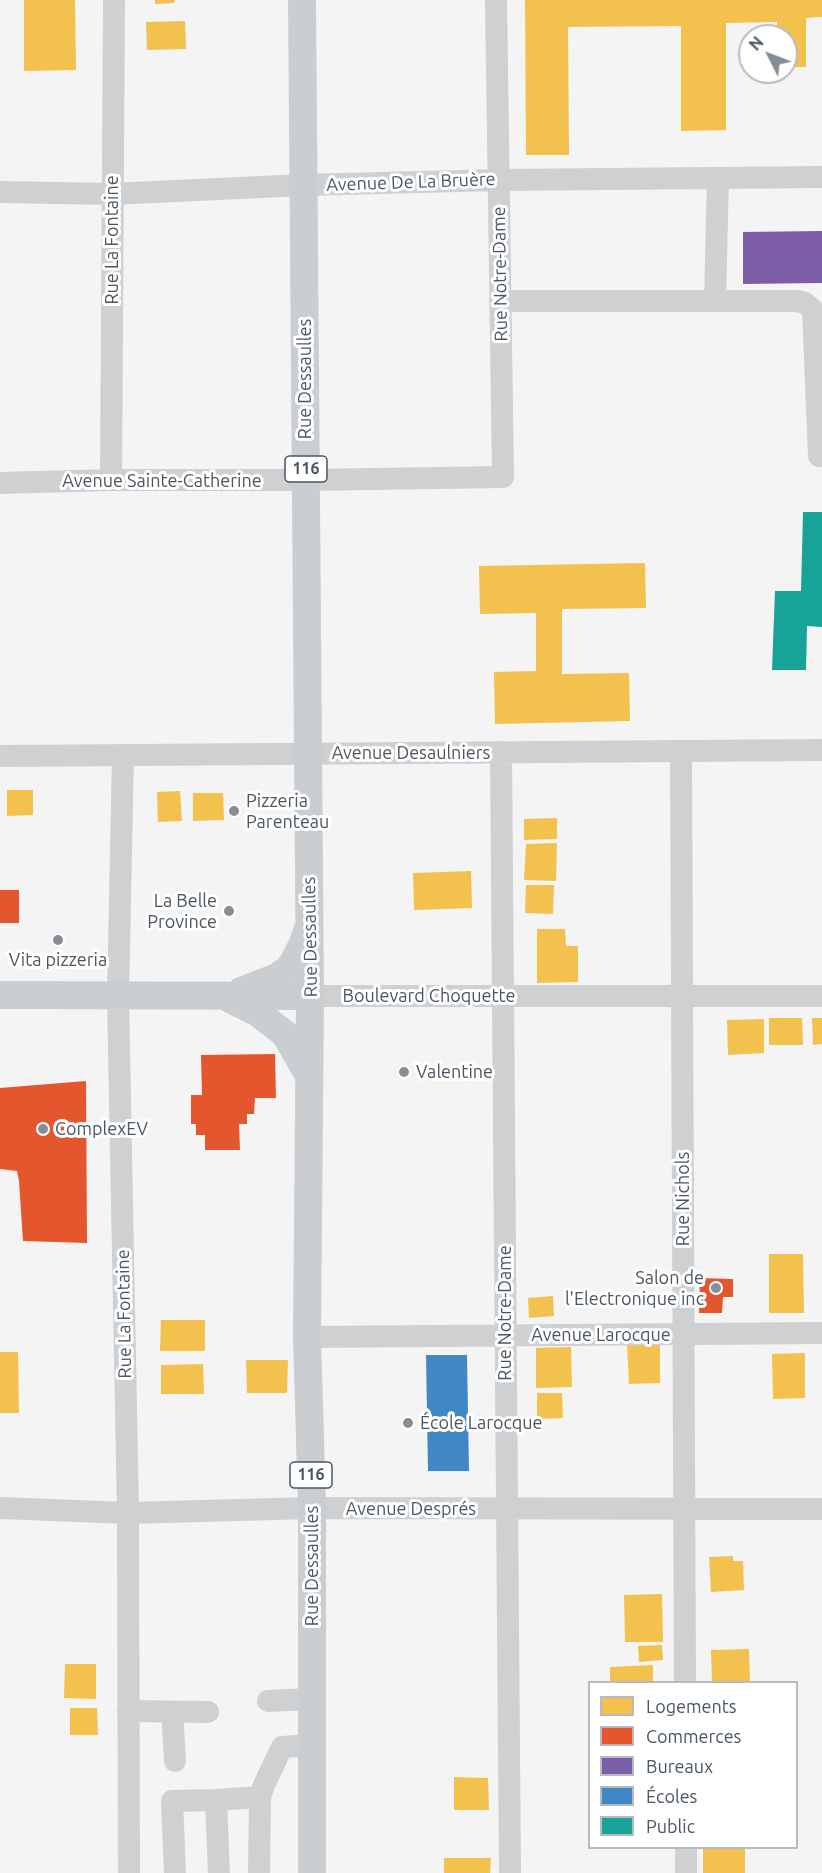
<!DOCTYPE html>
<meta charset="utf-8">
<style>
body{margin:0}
#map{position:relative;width:822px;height:1873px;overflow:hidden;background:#f4f4f4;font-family:Ubuntu,sans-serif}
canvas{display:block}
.legend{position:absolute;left:588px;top:1681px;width:210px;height:168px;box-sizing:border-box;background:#fff;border:2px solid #b7bbc0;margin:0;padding:8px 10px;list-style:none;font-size:18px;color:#4a5661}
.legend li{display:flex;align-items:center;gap:12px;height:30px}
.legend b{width:30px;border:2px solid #b7bbc0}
.north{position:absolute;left:738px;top:24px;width:60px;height:60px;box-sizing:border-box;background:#fff;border:2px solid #b7bbc0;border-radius:50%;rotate:312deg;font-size:16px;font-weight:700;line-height:24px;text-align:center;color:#4a5661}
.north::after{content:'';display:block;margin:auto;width:21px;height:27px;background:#868d94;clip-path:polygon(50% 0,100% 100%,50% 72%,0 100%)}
</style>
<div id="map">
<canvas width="822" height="1873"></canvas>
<ul class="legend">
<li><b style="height:16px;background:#f2c14e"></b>Logements</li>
<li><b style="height:16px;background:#e4572e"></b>Commerces</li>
<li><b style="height:16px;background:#7b5ea7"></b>Bureaux</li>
<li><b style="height:16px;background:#3f88c5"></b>Écoles</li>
<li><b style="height:16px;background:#17a398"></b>Public</li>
</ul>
<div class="north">N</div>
</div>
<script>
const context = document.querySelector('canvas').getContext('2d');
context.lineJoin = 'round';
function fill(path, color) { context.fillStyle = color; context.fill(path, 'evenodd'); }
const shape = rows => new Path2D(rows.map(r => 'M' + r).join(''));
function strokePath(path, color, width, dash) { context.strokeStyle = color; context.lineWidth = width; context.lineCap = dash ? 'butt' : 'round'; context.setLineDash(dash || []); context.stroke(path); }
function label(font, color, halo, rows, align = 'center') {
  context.font = font + ' Ubuntu,sans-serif'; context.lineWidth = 6; context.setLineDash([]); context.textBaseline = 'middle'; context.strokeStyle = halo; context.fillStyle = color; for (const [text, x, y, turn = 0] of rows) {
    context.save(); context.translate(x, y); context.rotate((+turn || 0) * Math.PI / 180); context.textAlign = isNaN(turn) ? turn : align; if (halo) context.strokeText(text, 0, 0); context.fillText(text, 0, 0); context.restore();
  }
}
const homes = shape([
 [24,0,75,0,76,70,24,71],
 [155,0,175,0,174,3,155,4],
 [525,0,822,0,822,17,806,18,806,67,786,67,786,36,777,36,777,22,726,23,726,130,681,131,681,26,568,27,569,155,526,155],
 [185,21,186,49,147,50,146,22],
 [645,563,646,608,562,609,562,674,629,673,630,721,495,724,494,672,536,671,536,613,480,614,479,566],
 [7,790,33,790,33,815,7,816],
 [180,791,182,821,158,822,157,792],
 [193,793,223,793,224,820,193,821],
 [557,818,557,839,524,840,524,819],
 [557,843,556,881,524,880,526,844],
 [471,871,472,908,414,910,413,873],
 [526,885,554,885,553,914,525,913],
 [537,929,565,929,566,946,578,946,578,982,537,983],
 [769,1018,802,1018,803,1045,769,1045],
 [812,1018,822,1018,822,1044,813,1045],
 [764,1019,764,1053,728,1055,727,1020],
 [769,1254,803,1254,804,1313,769,1313],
 [553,1296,554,1316,529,1318,528,1298],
 [161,1320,205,1320,205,1351,160,1351],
 [660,1343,660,1383,629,1384,627,1344],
 [571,1347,572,1387,536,1388,536,1348],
 [0,1352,18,1352,19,1413,0,1413],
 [805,1353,805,1398,773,1399,772,1354],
 [246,1360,288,1360,287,1393,247,1393],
 [203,1364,204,1394,161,1394,161,1365],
 [537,1393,562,1393,563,1418,537,1419],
 [733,1556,733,1561,743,1561,744,1590,711,1592,709,1557],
 [662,1594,663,1642,625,1642,624,1595],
 [662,1645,663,1660,639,1662,638,1646],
 [749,1649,750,1682,712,1682,711,1650],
 [65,1664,96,1664,96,1699,64,1698],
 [653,1665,653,1682,610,1682,610,1667],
 [70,1708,97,1708,98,1735,70,1735],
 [454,1777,488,1778,489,1810,454,1810],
 [703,1848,745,1848,745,1873,703,1873],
 [444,1858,491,1858,490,1873,444,1873]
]);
const shops = shape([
 [0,890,19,890,19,923,0,923],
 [275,1054,276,1098,255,1098,254,1114,247,1114,247,1124,239,1124,240,1150,205,1150,205,1135,196,1135,196,1124,191,1124,191,1095,202,1095,201,1055],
 [86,1081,87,1243,23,1241,19,1181,17,1171,0,1169,0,1088],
 [700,1278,733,1279,733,1297,723,1297,722,1313,699,1313]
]);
const offices = shape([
 [822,231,822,283,743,284,743,232]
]);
const schools = shape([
 [426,1355,467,1355,469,1471,428,1471]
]);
const public = shape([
 [803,512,822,512,822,627,807,626,806,670,772,670,775,591,801,591]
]);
const minor = shape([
 [0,192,112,194,303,185,498,180,822,177],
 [500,301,797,301,805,303,813,310,819,456,822,456],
 [715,301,718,178],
 [111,480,114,0],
 [0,483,111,480,306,480,503,477,496,0],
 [681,751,685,1682],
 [501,752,510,1873],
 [123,755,118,997,128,1513,129,1873],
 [0,756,822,750],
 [310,996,822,996],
 [307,1337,822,1333],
 [0,1508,128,1513,312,1508,822,1509],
 [268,1701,312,1699],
 [128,1711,208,1712],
 [172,1712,175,1761],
 [686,1848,686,1873],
 [175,1873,172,1801,216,1800],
 [219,1873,216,1800,260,1797],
 [259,1873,260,1797,264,1785,282,1747,312,1745]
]);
const major = shape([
 [302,0,310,996,307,1337,312,1508,312,1873],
 [241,991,277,977,287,970,293,963,303,943,307,931],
 [0,995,310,996],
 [230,999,258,1013,285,1034,308,1074]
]);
const markers = [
 [234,811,6,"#868d94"],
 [229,911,6,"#868d94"],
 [58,940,6,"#868d94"],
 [404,1072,6,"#868d94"],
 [43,1129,6,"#868d94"],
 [716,1288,6,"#868d94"],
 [408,1423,6,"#868d94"]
];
const shields = [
 [306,469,42],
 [311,1475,42]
];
const shieldNames = [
 ["116",306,469],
 ["116",311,1475]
];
const streetNames = [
 ["Avenue De La Bruère",411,182,-2],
 ["Rue La Fontaine",112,240,-90],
 ["Rue Notre-Dame",500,274,-91],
 ["Rue Dessaulles",305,379,-90],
 ["Avenue Sainte-Catherine",162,481],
 ["Avenue Desaulniers",411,753],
 ["Rue Dessaulles",310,937,-91],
 ["Boulevard Choquette",429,996],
 ["Rue Nichols",683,1199,-90],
 ["Rue Notre-Dame",505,1313,-90],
 ["Rue La Fontaine",124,1314,-91],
 ["Avenue Larocque",601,1335],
 ["Avenue Després",411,1509],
 ["Rue Dessaulles",312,1566,-90]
];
const poiNames = [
 ["Pizzeria",246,801],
 ["Parenteau",246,822],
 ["La Belle",217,901,"right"],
 ["Province",217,922,"right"],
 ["Vita pizzeria",58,960,"center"],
 ["Valentine",416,1072],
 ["ComplexEV",55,1129],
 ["Salon de",704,1278,"right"],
 ["l'Electronique inc",704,1299,"right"],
 ["École Larocque",420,1423]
];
fill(homes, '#f2c14e');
fill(shops, '#e4572e');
fill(offices, '#7b5ea7');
fill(schools, '#3f88c5');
fill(public, '#17a398');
strokePath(minor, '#ced0d2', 22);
strokePath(major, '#caced1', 28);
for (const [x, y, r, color] of markers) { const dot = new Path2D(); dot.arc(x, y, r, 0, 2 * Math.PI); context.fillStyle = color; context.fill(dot); strokePath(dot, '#fff', 2); }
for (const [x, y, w] of shields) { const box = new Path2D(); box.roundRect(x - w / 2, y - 13, w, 26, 4.5); context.fillStyle = '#fff'; context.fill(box); strokePath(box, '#4a5661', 1.5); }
label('bold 16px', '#4a5661', null, shieldNames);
label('18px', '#4a5661', '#fff', streetNames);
label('18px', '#4a5661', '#fff', poiNames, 'left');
</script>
